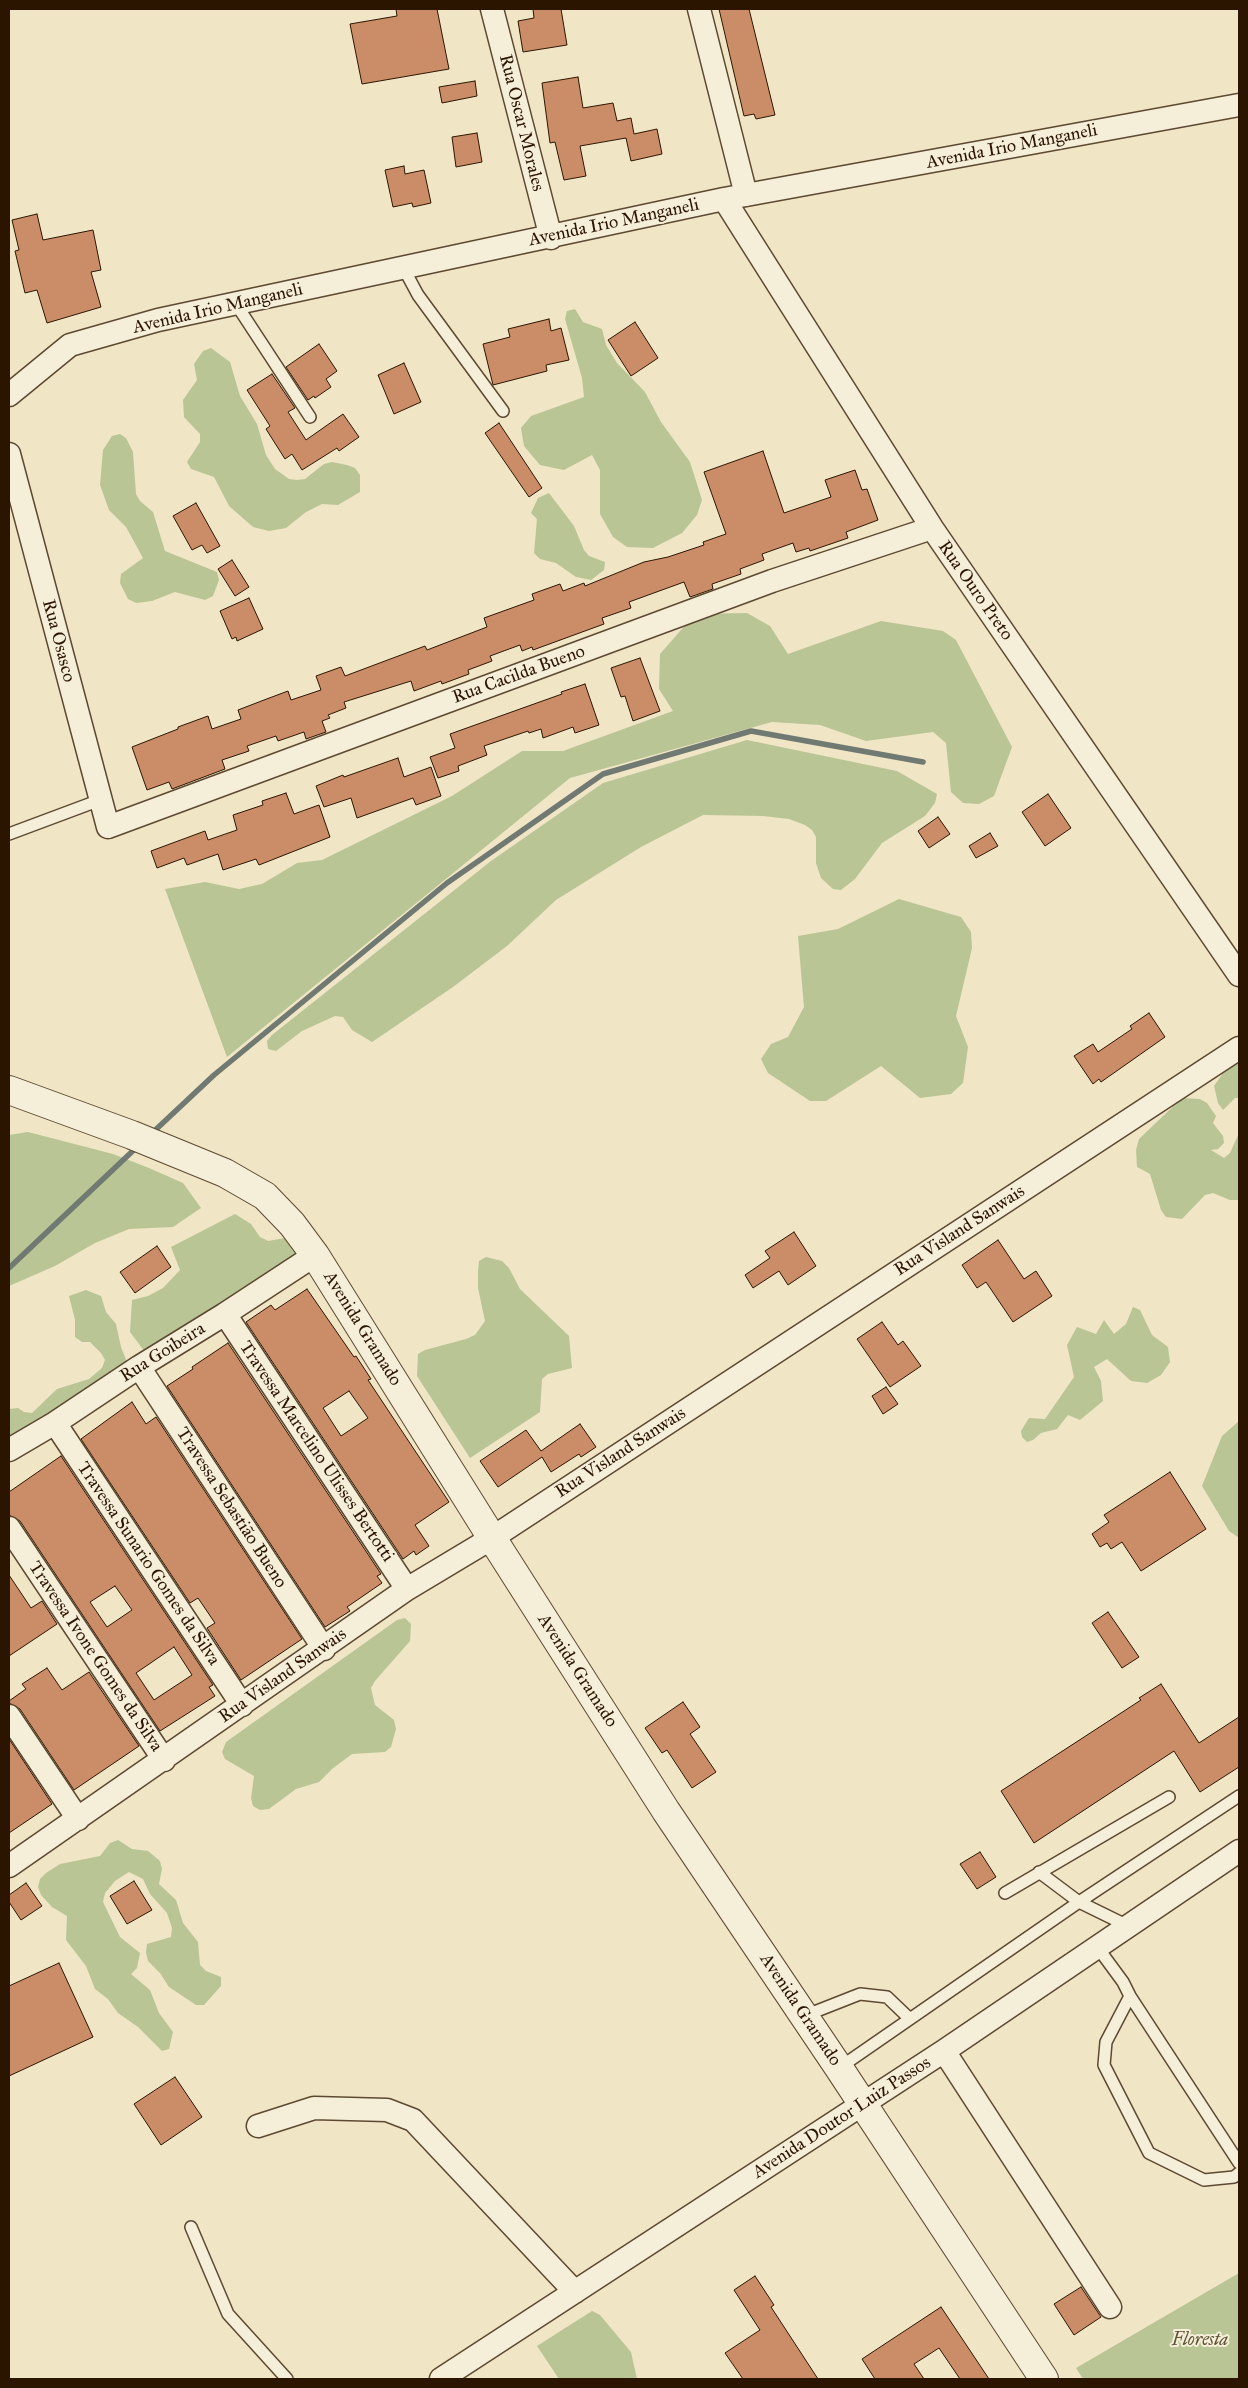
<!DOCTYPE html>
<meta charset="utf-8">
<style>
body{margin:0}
#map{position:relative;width:1248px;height:2388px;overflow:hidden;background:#f0e5c5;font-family:"IM FELL Great Primer",serif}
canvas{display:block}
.frame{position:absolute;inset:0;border:10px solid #2c1500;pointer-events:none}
</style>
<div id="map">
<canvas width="1248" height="2388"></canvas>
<div class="frame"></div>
</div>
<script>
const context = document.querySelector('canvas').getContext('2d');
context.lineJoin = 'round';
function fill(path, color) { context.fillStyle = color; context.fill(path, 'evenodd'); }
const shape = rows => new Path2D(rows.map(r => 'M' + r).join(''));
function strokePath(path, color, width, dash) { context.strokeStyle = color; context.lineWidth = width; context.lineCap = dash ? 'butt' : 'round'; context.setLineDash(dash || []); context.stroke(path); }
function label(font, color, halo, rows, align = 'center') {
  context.font = font + ' "IM FELL Great Primer",serif'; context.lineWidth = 4; context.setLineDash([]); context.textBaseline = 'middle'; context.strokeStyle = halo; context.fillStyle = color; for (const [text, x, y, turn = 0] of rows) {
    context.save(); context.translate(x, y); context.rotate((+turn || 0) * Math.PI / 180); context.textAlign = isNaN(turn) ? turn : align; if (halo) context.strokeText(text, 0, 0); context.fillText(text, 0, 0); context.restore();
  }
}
const green = shape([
 [575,309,583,322,602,329,606,345,617,363,645,392,661,422,690,462,702,500,697,515,682,533,653,548,627,547,613,537,600,514,600,470,592,455,564,470,540,465,524,446,521,428,531,416,584,397,582,378,565,319,567,311],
 [211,348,230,362,240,396,257,424,266,455,275,469,289,479,297,480,305,479,324,464,332,462,347,465,355,468,360,475,360,492,338,505,322,504,306,512,286,528,269,531,253,527,229,506,214,477,191,469,187,462,200,442,200,434,184,417,183,400,197,380,194,364,203,351],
 [120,434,126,438,133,452,136,494,140,501,153,512,165,551,217,572,219,580,213,596,205,600,175,592,152,601,136,603,128,599,120,583,121,574,143,558,126,527,109,510,100,485,103,450,112,436],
 [549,493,574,526,584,550,589,556,605,562,604,570,591,580,576,577,556,563,540,559,534,553,537,519,531,513,538,498],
 [747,613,770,626,788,654,881,621,943,631,956,640,1012,747,994,796,979,804,963,803,951,792,946,743,933,732,866,741,820,725,772,722,570,778,227,1057,165,889,205,882,239,889,262,884,297,863,322,860,452,796,522,751,563,751,673,711,659,689,660,654,695,614],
 [747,740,897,771,937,794,935,803,925,816,882,843,855,879,841,890,833,889,821,878,816,863,816,837,812,830,805,825,789,819,763,816,703,815,641,847,556,900,507,946,453,987,372,1042,352,1030,343,1017,335,1016,302,1031,276,1051,268,1049,267,1041,272,1035,491,861,603,783],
 [899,899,961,917,971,932,972,948,956,1016,968,1047,963,1083,951,1094,920,1098,881,1066,826,1101,810,1101,768,1073,761,1059,771,1044,788,1037,804,1007,798,936,838,929],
 [1235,1062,1239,1062,1239,1098,1235,1098,1223,1110,1218,1103,1214,1086,1228,1066],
 [1182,1098,1200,1099,1207,1103,1216,1116,1213,1123,1223,1136,1224,1143,1218,1149,1211,1150,1224,1158,1230,1153,1239,1133,1239,1200,1230,1200,1213,1193,1205,1195,1182,1219,1166,1217,1161,1210,1150,1174,1137,1167,1136,1150,1139,1139],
 [28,1132,113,1154,149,1168,183,1183,201,1208,173,1227,129,1229,95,1243,55,1266,9,1286,9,1135],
 [235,1214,251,1224,260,1237,268,1241,285,1238,291,1242,296,1248,297,1256,145,1352,130,1332,132,1300,148,1296,163,1288,180,1270,171,1247],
 [486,1257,502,1261,509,1268,520,1289,569,1336,572,1368,548,1374,542,1379,540,1412,470,1458,417,1376,418,1354,425,1350,466,1339,475,1335,485,1321,478,1288,478,1271,479,1261],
 [86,1290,101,1296,106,1312,116,1324,121,1347,130,1370,9,1456,9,1409,18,1408,24,1412,32,1413,57,1389,89,1379,102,1368,105,1360,101,1353,90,1342,82,1342,75,1337,75,1320,69,1296],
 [1133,1307,1140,1310,1152,1335,1168,1347,1170,1362,1161,1375,1147,1383,1131,1381,1107,1359,1094,1367,1101,1381,1103,1401,1080,1420,1068,1415,1057,1429,1041,1433,1033,1440,1027,1442,1022,1437,1021,1431,1029,1418,1045,1419,1074,1377,1067,1345,1077,1327,1096,1334,1104,1320,1114,1334,1126,1324],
 [1239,1421,1239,1538,1229,1531,1202,1486,1222,1436],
 [405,1618,411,1624,410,1641,375,1681,371,1688,375,1705,394,1720,396,1729,391,1747,385,1752,352,1754,332,1769,319,1782,296,1789,269,1809,260,1810,253,1806,251,1798,254,1776,225,1759,222,1752,226,1742,397,1620],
 [118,1840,132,1849,148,1851,160,1861,162,1869,159,1884,176,1900,183,1923,198,1942,200,1965,206,1971,221,1977,221,1986,204,2005,196,2005,169,1987,160,1973,148,1961,146,1952,147,1944,171,1937,172,1928,167,1913,150,1894,143,1879,129,1872,115,1881,105,1893,103,1902,120,1937,140,1953,137,1968,131,1974,150,1990,159,2013,173,2032,169,2049,162,2051,138,2027,118,2013,108,1999,95,1989,86,1966,66,1940,67,1916,52,1907,41,1895,38,1887,40,1879,46,1873,60,1864,100,1856,110,1843],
 [1239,2273,1239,2379,1083,2379,1076,2368],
 [592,2311,600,2315,631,2352,637,2379,559,2379,537,2346]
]);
const stream = shape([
 [150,1135,214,1075,447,883,603,774,751,731,923,762],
 [9,1268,138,1146]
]);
const building = shape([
 [396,9,437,9,449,69,362,84,350,24,397,16,396,9],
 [533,9,561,9,567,45,523,52,518,21,534,18,533,9],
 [719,9,749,9,775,115,756,119,754,114,744,116,719,9],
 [578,77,583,108,613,103,617,121,631,118,634,134,657,129,662,154,631,161,626,138,580,146,586,176,564,180,555,142,550,143,542,83,578,77],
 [475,81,477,96,442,103,439,87,475,81],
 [477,133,482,162,456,167,452,137,477,133],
 [404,166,405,174,424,170,431,203,413,207,412,203,393,207,385,170,404,166],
 [37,214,43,240,93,230,101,270,91,272,101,307,47,323,37,290,25,293,15,251,19,250,12,220,37,214],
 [549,319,551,331,561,328,569,360,546,365,547,371,493,385,483,344,510,337,508,329,549,319],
 [635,322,658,358,631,376,608,340,635,322],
 [319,344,337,371,326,379,331,387,315,398,314,396,308,400,286,367,319,344],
 [404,363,421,402,394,414,378,375,404,363],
 [272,374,295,408,288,412,306,440,343,414,359,437,339,451,337,448,302,470,292,454,285,459,266,429,270,426,247,390,272,374],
 [499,423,542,488,529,497,485,433,499,423],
 [763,451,784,513,831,497,825,480,855,470,862,490,867,489,878,520,846,532,848,538,810,551,809,548,796,552,793,543,762,554,764,560,740,569,741,574,712,584,713,589,690,597,684,582,629,602,631,608,602,618,604,624,533,650,532,647,522,651,520,645,490,656,492,661,468,670,469,674,442,684,441,681,414,691,411,681,344,702,346,708,328,715,330,718,322,721,326,732,306,739,304,732,278,741,276,736,247,746,249,751,222,760,225,769,172,789,169,782,147,790,132,747,178,729,178,727,208,716,212,729,241,719,238,710,264,700,288,691,291,700,321,690,316,676,341,667,345,676,425,646,427,650,487,627,484,618,534,600,532,594,560,584,563,591,584,583,585,586,644,562,668,557,704,545,703,542,726,534,704,472,763,451],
 [196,503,220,546,207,553,202,545,192,550,173,516,196,503],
 [232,560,249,587,235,596,218,569,232,560],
 [249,598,263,629,237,641,236,637,232,639,220,611,249,598],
 [640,658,660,711,633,721,625,696,621,697,611,668,640,658],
 [585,684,599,725,575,733,573,727,543,738,541,729,529,733,528,731,484,746,487,755,458,766,459,771,438,778,430,757,455,748,450,734,562,694,561,692,585,684],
 [398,758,404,777,431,767,441,796,416,805,413,798,357,818,351,798,324,807,316,786,343,775,344,777,398,758],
 [286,793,294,814,319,805,330,837,259,865,256,859,223,870,218,854,187,865,184,858,157,868,151,851,205,831,208,840,237,830,233,815,263,805,262,801,286,793],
 [1048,794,1071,828,1045,846,1022,812,1048,794],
 [938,817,950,834,929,848,918,831,938,817],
 [990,833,998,846,976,858,969,846,990,833],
 [1149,1013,1165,1037,1101,1082,1099,1079,1093,1084,1074,1056,1093,1044,1098,1052,1132,1029,1130,1026,1149,1013],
 [794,1232,816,1266,788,1285,779,1271,753,1288,745,1275,770,1258,765,1251,794,1232],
 [998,1240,1024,1279,1036,1271,1052,1296,1013,1322,986,1282,977,1288,962,1265,998,1240],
 [157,1246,171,1267,135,1293,120,1272,157,1246],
 [307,1289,354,1357,356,1356,371,1379,368,1380,449,1502,415,1525,429,1546,416,1555,414,1551,403,1559,246,1322,271,1305,275,1310,307,1289],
 [349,1391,368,1418,341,1436,323,1408,349,1391],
 [882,1322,898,1345,903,1341,921,1366,890,1387,857,1339,882,1322],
 [228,1343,381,1574,377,1576,382,1583,347,1607,350,1611,325,1627,167,1386,193,1369,192,1367,228,1343],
 [886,1387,898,1404,883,1414,872,1396,886,1387],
 [132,1402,146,1424,156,1417,302,1639,241,1680,207,1628,215,1623,198,1598,190,1603,81,1439,132,1402],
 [580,1424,596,1447,581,1457,579,1454,551,1472,542,1457,498,1487,480,1461,526,1430,541,1451,580,1424],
 [61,1456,213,1685,209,1687,215,1696,160,1731,20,1521,9,1515,9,1492,61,1456],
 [115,1586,132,1610,107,1627,90,1602,115,1586],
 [174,1647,192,1675,154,1700,136,1673,174,1647],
 [1170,1472,1206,1529,1141,1571,1122,1542,1111,1549,1107,1543,1100,1547,1092,1534,1109,1522,1104,1515,1170,1472],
 [9,1575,31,1608,42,1601,57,1624,9,1656,9,1575],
 [1108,1612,1139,1657,1122,1668,1092,1623,1108,1612],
 [47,1668,62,1690,89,1672,139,1746,74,1790,20,1709,9,1703,9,1701,26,1689,22,1684,47,1668],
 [1161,1684,1199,1743,1239,1717,1239,1767,1200,1792,1174,1751,1034,1843,1001,1791,1141,1700,1139,1698,1161,1684],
 [683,1702,700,1727,690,1734,716,1772,692,1788,667,1750,662,1753,645,1728,683,1702],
 [9,1739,52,1804,9,1833,9,1739],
 [980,1852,996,1877,977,1889,960,1864,980,1852],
 [134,1881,152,1910,127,1924,110,1896,134,1881],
 [26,1883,42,1906,21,1920,9,1902,9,1895,26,1883],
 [59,1963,93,2037,9,2076,9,1986,59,1963],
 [175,2077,202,2117,161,2145,134,2104,175,2077],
 [755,2276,774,2305,771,2307,818,2379,743,2379,725,2353,760,2330,734,2290,755,2276],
 [1081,2287,1101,2317,1074,2335,1054,2304,1081,2287],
 [941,2307,989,2379,960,2379,939,2348,914,2364,924,2379,875,2379,862,2359,941,2307]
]);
const service = shape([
 [404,269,418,295,503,411],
 [236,304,310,417],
 [9,834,100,800],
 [1039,1872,1079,1902,1128,1926],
 [1005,1893,1169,1797],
 [1098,1948,1123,1982,1130,1996,1239,2163],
 [1130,1996,1106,2042,1104,2065,1149,2153,1204,2180,1234,2177,1239,2173],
 [804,2016,860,1994,887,1997,910,2019],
 [839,2068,1079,1902,1239,1796],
 [191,2227,228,2314,287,2379]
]);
const minor = shape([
 [492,9,551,238],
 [699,9,746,195],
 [724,199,932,528,1239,975],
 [9,395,70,345,158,320,724,199,1239,105],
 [9,454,108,827,772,581,932,528],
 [225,1314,407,1589],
 [139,1367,324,1649],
 [55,1423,242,1705],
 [9,1450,55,1423,139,1367,225,1314,315,1255],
 [9,1528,164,1760],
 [9,1716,78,1819],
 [9,1866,407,1589,492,1538,1239,1048],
 [944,2051,1110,2307],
 [258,2126,314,2108,387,2110,413,2120,575,2292],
 [441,2379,944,2051,1239,1851]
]);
const tertiary = shape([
 [9,1090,132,1135,225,1173,265,1196,292,1224,315,1255,492,1538,666,1811,839,2068,1044,2379]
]);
const streetNames = [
 ["Rua Oscar Morales",521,123,76],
 ["Avenida Irio Manganeli",1012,147,-11],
 ["Avenida Irio Manganeli",614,223,-12],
 ["Avenida Irio Manganeli",218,309,-13],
 ["Rua Ouro Preto",975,591,55],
 ["Rua Osasco",58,641,75],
 ["Rua Cacilda Bueno",519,675,-20],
 ["Rua Visland Sanwais",960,1231,-33],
 ["Avenida Gramado",362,1329,58],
 ["Rua Goibeira",163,1353,-32],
 ["Travessa Marcelino Ulisses Bertotti",316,1452,56],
 ["Rua Visland Sanwais",621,1453,-33],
 ["Travessa Sebastião Bueno",231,1508,57],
 ["Travessa Sunario Gomes da Silva",148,1564,56],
 ["Travessa Ivone Gomes da Silva",95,1657,56],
 ["Avenida Gramado",577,1671,57],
 ["Rua Visland Sanwais",283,1676,-35],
 ["Avenida Gramado",800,2010,56],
 ["Avenida Doutor Luiz Passos",842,2118,-33]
];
const parkNames = [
 ["Floresta",1200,2341]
];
fill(green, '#b9c595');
strokePath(stream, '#707a72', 5.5);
fill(building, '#cb8d68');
strokePath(building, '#2c1500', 1);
strokePath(service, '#5d4931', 14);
strokePath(minor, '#5d4931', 25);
strokePath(tertiary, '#5d4931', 30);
strokePath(service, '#f5eed9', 11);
strokePath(minor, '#f5eed9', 22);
strokePath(tertiary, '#f5eed9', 28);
label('18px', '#2c1500', '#f5eed9', streetNames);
label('italic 18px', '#5d5334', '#f5eed9', parkNames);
</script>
